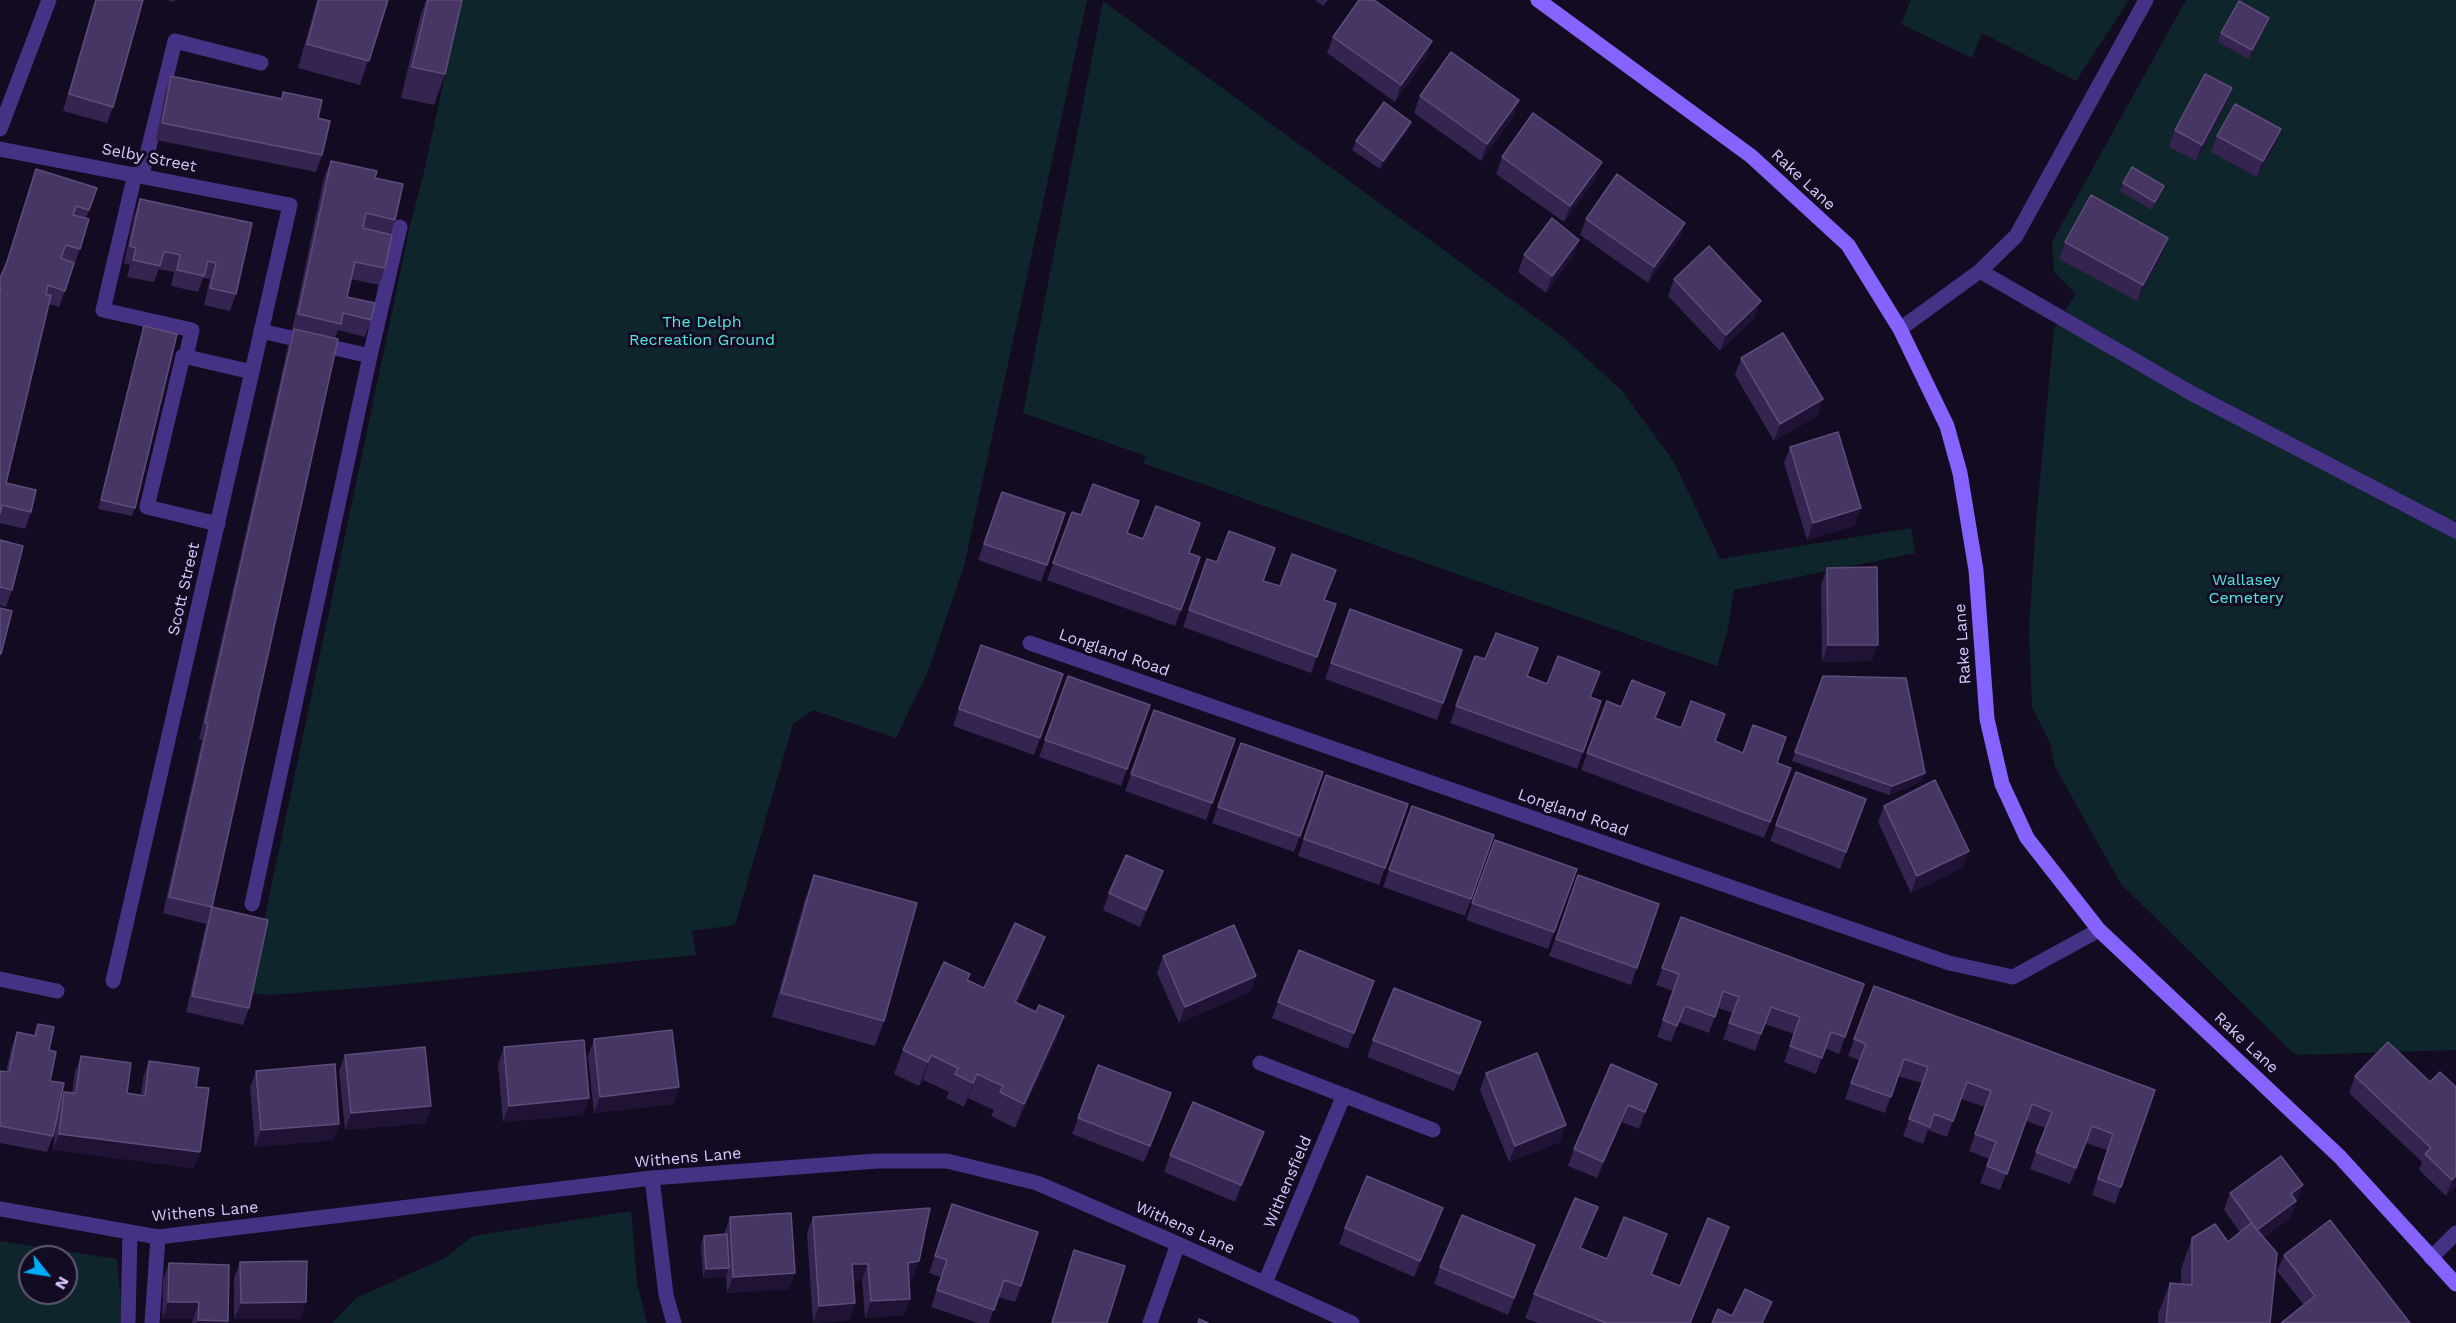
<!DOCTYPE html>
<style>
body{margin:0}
#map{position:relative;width:2456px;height:1323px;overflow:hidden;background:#130b21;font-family:"Work Sans",sans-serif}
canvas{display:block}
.north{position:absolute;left:18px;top:1245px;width:60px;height:60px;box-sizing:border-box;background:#130b21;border:2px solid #63587a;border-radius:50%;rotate:120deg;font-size:16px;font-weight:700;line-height:24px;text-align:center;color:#dccbff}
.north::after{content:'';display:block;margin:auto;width:21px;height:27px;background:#00abf6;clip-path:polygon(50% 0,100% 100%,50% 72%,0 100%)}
</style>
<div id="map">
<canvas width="2456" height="1323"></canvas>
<div class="north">N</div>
</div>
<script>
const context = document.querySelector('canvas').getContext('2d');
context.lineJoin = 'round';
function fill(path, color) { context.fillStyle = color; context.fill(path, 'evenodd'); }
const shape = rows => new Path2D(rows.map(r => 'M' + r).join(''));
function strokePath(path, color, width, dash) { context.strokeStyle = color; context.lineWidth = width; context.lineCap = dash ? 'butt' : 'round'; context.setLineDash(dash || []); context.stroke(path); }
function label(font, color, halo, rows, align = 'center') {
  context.font = font + ' "Work Sans",sans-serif'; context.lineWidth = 6; context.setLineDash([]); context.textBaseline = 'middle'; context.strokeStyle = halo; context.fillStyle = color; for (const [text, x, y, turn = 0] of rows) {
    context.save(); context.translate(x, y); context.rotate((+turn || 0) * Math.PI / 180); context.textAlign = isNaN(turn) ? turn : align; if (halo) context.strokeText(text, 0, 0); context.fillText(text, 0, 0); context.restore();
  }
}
const green = shape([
 [461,0,1087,0,964,566,928,671,896,738,813,710,793,724,735,925,692,931,696,955,385,986,270,995,249,993,410,226,425,168],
 [1911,0,2129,0,2076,81,1982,33,1972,58,1901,24],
 [2186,0,2456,0,2456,1050,2298,1055,2291,1051,2121,884,2055,767,2050,743,2032,707,2029,629,2036,522,2054,329,2076,294,2054,272,2052,242],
 [1103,1,1564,338,1622,391,1674,462,1720,559,1911,528,1915,553,1734,590,1727,633,1717,666,1143,463,1146,456,1023,413],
 [631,1211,637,1283,647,1323,332,1323,356,1298,445,1258,473,1236],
 [0,1241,117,1259,121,1302,120,1323,0,1323],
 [30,1257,66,1257,66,1293,30,1293]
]);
const service = shape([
 [135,174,103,310,192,330,186,356],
 [142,175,175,41,261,63],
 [1980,271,2191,393,2456,531],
 [370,356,400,227],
 [218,524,147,507,183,356,252,372],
 [252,904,370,356,261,331],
 [0,979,57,991],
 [128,1323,130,1233],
 [152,1323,158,1237]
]);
const minor = shape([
 [0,129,49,0],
 [0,149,290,205,113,981],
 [1900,329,1980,271,2016,236,2146,0],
 [1030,643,1949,963,2013,977,2099,930],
 [1260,1063,1433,1130],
 [652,1178,666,1295,674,1323],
 [0,1209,158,1237,652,1178,877,1161,947,1161,1037,1183,1178,1244,1352,1323],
 [2431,1258,2456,1233],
 [1265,1283,1344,1095],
 [1150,1323,1178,1244]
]);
const secondary = shape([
 [1538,0,1751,156,1848,245,1900,329,1947,426,1960,473,1976,570,1987,719,2002,784,2027,838,2099,930,2340,1157,2456,1284]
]);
const wall = shape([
 [95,0,143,0,113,107,107,123,63,111],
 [166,0,175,0,174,2],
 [317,0,388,0,360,85,298,68],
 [426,0,462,0,445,74,434,105,401,98,420,17],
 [1315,0,1328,0,1323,6],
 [2269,18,2266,27,2249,59,2218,42,2221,33],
 [1333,37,1432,41,1426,58,1395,102,1327,53],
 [171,76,281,98,283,92,318,118,322,155,316,172,156,140,165,93],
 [2232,88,2226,105,2196,161,2169,147,2175,130],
 [1420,96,1519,100,1513,117,1481,161,1414,113],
 [1411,122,1408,130,1380,169,1352,150,1356,141],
 [2281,129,2275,145,2257,177,2211,152,2217,136],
 [1502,157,1596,178,1564,222,1496,174],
 [331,161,375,178,395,220,390,234,385,268,379,285,351,279,347,297,371,320,365,337,338,330,335,338,212,907,206,924,163,913,202,740,199,739,288,346,293,331,292,330,324,177],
 [36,169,97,188,86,218,80,249,59,307,48,304,6,483,31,512,25,529,0,523,0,278,4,268],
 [2123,183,2161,194,2152,210,2120,191],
 [140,199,252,223,236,294,230,311,204,305,210,279,203,278,198,292,171,286,174,272,159,269,154,282,127,277,130,265,124,263,134,216],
 [1586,219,1685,223,1679,239,1648,283,1580,235],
 [1579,240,1573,256,1546,293,1518,272,1524,255],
 [2065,242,2162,255,2137,301,2059,259],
 [1674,279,1755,317,1720,351,1668,296],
 [144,326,135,508,132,516,98,509,141,335],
 [1741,358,1823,399,1817,416,1774,441,1735,375],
 [1790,447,1855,525,1807,540,1784,463],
 [1002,492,1065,513,1041,582,978,560],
 [1072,512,1143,539,1200,557,1175,626,1047,580],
 [0,540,12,590,6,607,0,605],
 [1207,559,1263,581,1336,604,1311,673,1183,627],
 [1827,568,1872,661,1822,662,1821,585],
 [1350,609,1462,650,1437,720,1325,679],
 [981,645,1063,674,1034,755,953,726],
 [1475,656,1547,684,1601,701,1577,769,1450,723],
 [1068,676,1150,705,1121,786,1039,757],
 [1823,676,1922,781,1889,795,1792,761],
 [1607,701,1656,718,1743,753,1791,768,1764,838,1581,770],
 [1154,710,1235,739,1206,820,1125,791],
 [1241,743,1323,772,1294,852,1212,823],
 [1796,772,1866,799,1840,869,1770,841],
 [1326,775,1408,804,1379,885,1298,856],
 [1412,806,1494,835,1465,916,1383,887],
 [1884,806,1963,867,1911,893,1878,822],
 [1495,840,1577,869,1548,949,1466,920],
 [814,875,884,1021,875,1046,772,1017,805,899],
 [1578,875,1659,904,1631,985,1549,956],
 [1157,887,1140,927,1103,910,1109,893],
 [212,907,249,1008,243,1025,186,1012,206,924],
 [1681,917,1864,984,1839,1054,1825,1048,1816,1074,1784,1062,1794,1034,1765,1024,1755,1051,1723,1039,1733,1013,1718,1008,1709,1033,1679,1022,1671,1042,1657,1037,1673,991,1656,985],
 [1163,956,1256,976,1250,992,1179,1023,1157,973],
 [1037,961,1017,1003,1036,1012,1064,1016,1056,1040,1015,1128,991,1116,994,1110,968,1098,964,1107,946,1098,949,1092,923,1080,919,1086,894,1074,903,1050,968,980,984,988],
 [1874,986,2155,1090,2115,1204,2092,1195,2107,1150,2086,1143,2070,1184,2030,1169,2045,1128,2026,1121,2000,1190,1980,1183,1989,1159,1969,1151,1985,1107,1961,1099,1947,1137,1928,1130,1923,1144,1903,1136,1922,1083,1898,1076,1885,1113,1845,1099,1859,1060,1848,1056],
 [1368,997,1348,1049,1272,1018,1278,1002],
 [1481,1022,1454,1091,1367,1057,1373,1040],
 [38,1024,49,1050,50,1081,59,1106,64,1092,72,1093,75,1072,81,1056,127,1093,141,1095,143,1078,149,1061,196,1087,194,1168,53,1150,57,1114,53,1136,47,1152,0,1143,0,1071,6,1072,11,1049,17,1032,34,1036],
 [594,1039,679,1087,673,1104,594,1113,588,1056],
 [504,1047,589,1098,583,1115,503,1122,498,1064],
 [345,1055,431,1106,425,1123,345,1130,339,1071],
 [1611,1064,1657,1084,1639,1129,1622,1122,1597,1178,1568,1166,1574,1149],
 [1098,1065,1165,1110,1144,1162,1072,1134],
 [256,1071,339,1124,333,1140,255,1147,250,1087],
 [1486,1073,1560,1142,1509,1162,1480,1090],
 [2355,1076,2430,1082,2456,1186,2446,1196,2419,1170,2422,1162,2349,1093],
 [1258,1149,1235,1202,1164,1172,1170,1155],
 [2303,1185,2290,1218,2264,1237,2270,1323,2158,1323,2158,1314,2170,1283,2181,1284,2181,1269,2192,1238,2228,1242,2240,1232,2224,1210,2230,1193],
 [952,1204,1021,1286,1015,1302,998,1297,989,1323,978,1323,931,1307,941,1277,929,1273],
 [1598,1207,1582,1249,1607,1259,1659,1258,1652,1275,1680,1286,1729,1227,1691,1323,1538,1323,1525,1318,1534,1294],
 [730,1217,795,1273,789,1289,727,1293,726,1276,703,1278,701,1244,704,1236,724,1234],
 [813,1217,913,1278,909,1278,904,1315,865,1318,862,1280,853,1281,855,1303,849,1320,813,1323,807,1233],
 [1437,1225,1414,1277,1339,1244,1345,1228],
 [1074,1250,1107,1323,1051,1323],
 [2284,1255,2410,1323,2304,1305,2277,1271],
 [240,1262,306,1302,300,1319,234,1319,234,1278],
 [1529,1262,1508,1315,1434,1284,1440,1267],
 [169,1263,228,1321,227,1323,192,1323,193,1319,162,1319,163,1280]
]);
const shadedWall = shape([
 [2269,18,2266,27,2249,59,2252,50],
 [1432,41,1426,58,1395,102,1401,85],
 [2232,88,2226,105,2196,161,2202,145],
 [1519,100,1513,117,1481,161,1487,144],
 [1411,122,1408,130,1380,169,1383,161],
 [2281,129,2275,145,2257,177,2263,161],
 [1602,162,1596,178,1564,222,1570,206],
 [2164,186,2161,194,2152,210,2155,202],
 [1685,223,1679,239,1648,283,1654,267],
 [2168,238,2162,255,2137,301,2143,285],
 [1579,240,1573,256,1546,293,1552,276],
 [1761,301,1755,317,1720,351,1726,335],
 [1823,399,1817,416,1774,441,1780,424],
 [1861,508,1855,525,1807,540,1813,523],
 [1828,645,1878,645,1872,661,1822,662],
 [1925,773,1922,781,1889,795,1892,786],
 [1969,851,1963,867,1911,893,1917,876],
 [1163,871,1157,887,1140,927,1146,910],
 [1045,937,1037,961,1006,1026,1015,1002],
 [1256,976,1250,992,1179,1023,1185,1007],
 [1064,1016,1056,1040,1015,1128,1024,1104],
 [931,1055,923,1080,919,1086,928,1062],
 [977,1074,968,1098,964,1107,973,1083],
 [1657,1084,1651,1101,1639,1129,1645,1112],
 [679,1087,673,1104,594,1113,600,1097],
 [589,1098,583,1115,503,1122,509,1106],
 [1628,1105,1622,1122,1597,1178,1603,1162],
 [431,1106,425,1123,345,1130,351,1113],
 [339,1124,333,1140,255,1147,261,1130],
 [1566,1125,1560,1142,1509,1162,1515,1146],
 [1264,1132,1258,1149,1235,1202,1241,1185],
 [59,1134,200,1152,194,1168,53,1150],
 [2456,1175,2456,1186,2446,1196,2452,1180],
 [2303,1185,2290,1218,2251,1247,2257,1230,2291,1194],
 [1598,1207,1589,1232,1572,1272,1580,1248],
 [1443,1208,1437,1225,1414,1277,1420,1261],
 [1729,1227,1691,1323,1690,1323],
 [919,1261,913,1278,902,1279,908,1263],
 [852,1264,868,1264,862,1280,846,1281],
 [729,1268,726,1277,703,1278,706,1269],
 [795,1273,789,1289,727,1293,733,1277],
 [910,1299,904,1315,865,1318,871,1301],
 [168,1302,199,1302,193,1319,162,1319],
 [306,1302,300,1319,234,1319,241,1303],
 [855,1303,849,1320,813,1323,819,1306],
 [198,1320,228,1321,227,1323,197,1323]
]);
const building = shape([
 [96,0,143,0,113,107,69,94,96,0],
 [319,0,388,0,369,61,307,44,319,0],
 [428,0,462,0,445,74,412,67,428,0],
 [1359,0,1374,0,1432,41,1401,85,1333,37,1359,0],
 [2239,1,2269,18,2252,50,2221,33,2239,1],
 [1451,52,1519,100,1487,144,1420,96,1451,52],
 [2205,74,2232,88,2202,145,2175,130,2205,74],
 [171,76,282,99,283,92,322,100,318,118,330,121,322,155,162,123,171,76],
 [1384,102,1411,122,1383,161,1356,141,1384,102],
 [2235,104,2281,129,2263,161,2217,136,2235,104],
 [1533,113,1602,162,1570,206,1502,157,1533,113],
 [331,161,377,171,375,178,403,184,395,220,366,213,363,228,392,235,385,268,355,262,347,297,375,303,371,320,343,313,341,324,298,314,331,161],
 [2132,167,2164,186,2155,202,2123,183,2132,167],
 [36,169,97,188,89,210,76,206,73,215,89,219,80,249,66,245,63,252,61,258,74,263,65,291,48,285,46,295,51,295,6,483,36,490,31,512,2,505,0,514,0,294,1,288,0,287,0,278,7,262,36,169],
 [1617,174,1685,223,1654,267,1586,219,1617,174],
 [2091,195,2168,238,2143,285,2065,242,2091,195],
 [140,199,252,223,236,294,210,288,216,263,208,261,204,276,177,270,180,255,172,253,164,252,160,266,133,260,136,248,130,246,140,199],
 [1552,218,1579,240,1552,276,1524,255,1552,218],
 [1709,246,1761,301,1726,335,1674,279,1709,246],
 [144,326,177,334,135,508,101,500,144,326],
 [294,329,338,339,212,907,169,897,208,723,205,723,294,329],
 [1783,333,1823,399,1780,424,1741,358,1783,333],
 [1838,432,1861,508,1813,523,1790,447,1838,432],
 [1093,484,1139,501,1127,533,1143,539,1156,506,1200,523,1189,553,1200,557,1181,610,1053,563,1072,512,1081,515,1093,484],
 [1002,492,1065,513,1047,565,984,544,1002,492],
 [1229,531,1275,548,1263,581,1280,586,1292,554,1336,570,1324,600,1336,604,1317,657,1189,610,1207,559,1217,562,1229,531],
 [0,540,23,546,12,590,0,587,0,540],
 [1877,567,1878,645,1828,645,1827,568,1877,567],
 [0,608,12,611,1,654,0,654,0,608],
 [1350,609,1462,650,1443,703,1331,663,1350,609],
 [1496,633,1538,648,1527,676,1547,684,1558,656,1600,672,1590,697,1601,701,1583,752,1456,706,1475,656,1485,659,1496,633],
 [981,645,1063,674,1040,738,959,709,981,645],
 [1068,676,1150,705,1127,769,1045,740,1068,676],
 [1823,676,1906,678,1925,773,1892,786,1795,752,1823,676],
 [1632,680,1665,693,1655,718,1681,728,1691,701,1725,714,1715,741,1743,753,1753,725,1786,737,1777,763,1791,768,1770,822,1587,753,1607,701,1621,707,1632,680],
 [1154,710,1235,739,1212,803,1131,774,1154,710],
 [1241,743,1323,772,1300,836,1218,807,1241,743],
 [1796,772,1866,799,1846,852,1776,825,1796,772],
 [1326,775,1408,804,1385,868,1304,839,1326,775],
 [1935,780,1969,851,1917,876,1884,806,1935,780],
 [1412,806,1494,835,1471,899,1389,870,1412,806],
 [1495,840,1577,869,1554,932,1472,903,1495,840],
 [1126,855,1163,871,1146,910,1109,893,1126,855],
 [814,875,917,903,884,1021,781,993,814,875],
 [1578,875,1659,904,1637,968,1556,939,1578,875],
 [212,907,268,920,249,1008,192,996,212,907],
 [1681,917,1864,984,1845,1037,1831,1032,1822,1058,1790,1046,1800,1017,1771,1007,1761,1034,1729,1023,1739,997,1723,991,1715,1017,1685,1006,1677,1026,1663,1020,1679,974,1662,968,1681,917],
 [1015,923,1045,937,1015,1002,1036,1012,1039,1005,1064,1016,1024,1104,1000,1092,1003,1086,977,1074,973,1083,955,1074,958,1068,931,1055,928,1062,903,1050,944,962,970,974,967,980,984,988,1015,923],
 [1234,925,1256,976,1185,1007,1163,956,1234,925],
 [1299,950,1374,981,1354,1033,1278,1002,1299,950],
 [1874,986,2155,1090,2121,1187,2098,1179,2113,1134,2092,1126,2076,1168,2036,1152,2052,1112,2032,1104,2007,1174,1987,1166,1996,1142,1975,1134,1991,1091,1967,1082,1953,1121,1934,1114,1930,1127,1909,1119,1928,1067,1904,1059,1891,1097,1851,1083,1866,1044,1854,1039,1874,986],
 [1394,988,1481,1022,1460,1074,1373,1040,1394,988],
 [38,1024,54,1027,49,1050,56,1052,50,1081,64,1083,53,1136,0,1126,0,1071,9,1072,17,1032,35,1036,38,1024],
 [672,1030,679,1087,600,1097,594,1039,672,1030],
 [584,1040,589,1098,509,1106,504,1047,584,1040],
 [2388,1042,2430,1082,2440,1072,2456,1087,2456,1175,2452,1180,2425,1154,2431,1148,2355,1076,2388,1042],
 [425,1047,431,1106,351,1113,345,1055,425,1047],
 [1537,1053,1566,1125,1515,1146,1486,1073,1537,1053],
 [81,1056,131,1063,127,1093,145,1096,149,1061,199,1068,196,1087,209,1088,200,1152,59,1134,64,1092,76,1093,81,1056],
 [335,1064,339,1124,261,1130,256,1071,335,1064],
 [1611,1064,1657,1084,1645,1112,1628,1105,1603,1162,1574,1149,1611,1064],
 [1098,1065,1171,1093,1150,1146,1078,1118,1098,1065],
 [1193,1102,1264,1132,1241,1185,1170,1155,1193,1102],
 [2281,1156,2303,1185,2291,1194,2296,1201,2257,1230,2230,1193,2281,1156],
 [1367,1176,1443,1208,1420,1261,1345,1228,1367,1176],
 [1575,1198,1598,1207,1580,1248,1607,1259,1624,1217,1667,1234,1651,1274,1680,1286,1708,1218,1729,1227,1690,1323,1606,1323,1534,1294,1575,1198],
 [952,1204,1038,1232,1021,1286,1004,1280,994,1310,937,1290,947,1260,935,1256,952,1204],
 [930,1208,919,1261,908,1263,910,1299,871,1301,868,1264,852,1264,855,1303,819,1306,813,1217,930,1208],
 [791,1213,795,1273,733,1277,730,1217,791,1213],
 [1462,1215,1535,1245,1514,1298,1440,1267,1462,1215],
 [2330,1220,2410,1323,2281,1323,2315,1296,2284,1255,2330,1220],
 [2251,1223,2277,1253,2270,1323,2166,1323,2170,1283,2192,1285,2192,1238,2215,1224,2228,1242,2251,1223],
 [727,1234,729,1268,706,1269,704,1236,727,1234],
 [1074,1250,1125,1266,1107,1323,1052,1323,1074,1250],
 [307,1261,306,1302,241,1303,240,1262,307,1261],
 [169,1263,229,1265,228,1321,198,1320,199,1302,168,1302,169,1263],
 [1745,1289,1772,1302,1762,1323,1712,1323,1718,1309,1732,1316,1745,1289],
 [1199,1319,1208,1323,1198,1323,1199,1319]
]);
const streetNames = [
 ["Selby Street",149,158,11],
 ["Rake Lane",1803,180,43],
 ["Scott Street",184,589,-77],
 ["Rake Lane",1963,644,-94],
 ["Longland Road",1114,653,19],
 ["Longland Road",1573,813,19],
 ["Rake Lane",2246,1043,43],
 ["Withens Lane",688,1158,-5],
 ["Withensfield",1288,1182,-67],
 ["Withens Lane",205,1212,-5],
 ["Withens Lane",1185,1228,24]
];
const parkNames = [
 ["The Delph",702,322],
 ["Recreation Ground",702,340],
 ["Wallasey",2246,580],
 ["Cemetery",2246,598]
];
fill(green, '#0e262b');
strokePath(service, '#463284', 15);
strokePath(minor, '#463284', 15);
strokePath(secondary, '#8662ff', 15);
fill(wall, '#352350');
fill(shadedWall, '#201235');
fill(building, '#473563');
strokePath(building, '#5e4c7b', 1.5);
label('16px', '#dccbff', '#130b21', streetNames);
label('16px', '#4ee8e1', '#130b21', parkNames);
</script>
